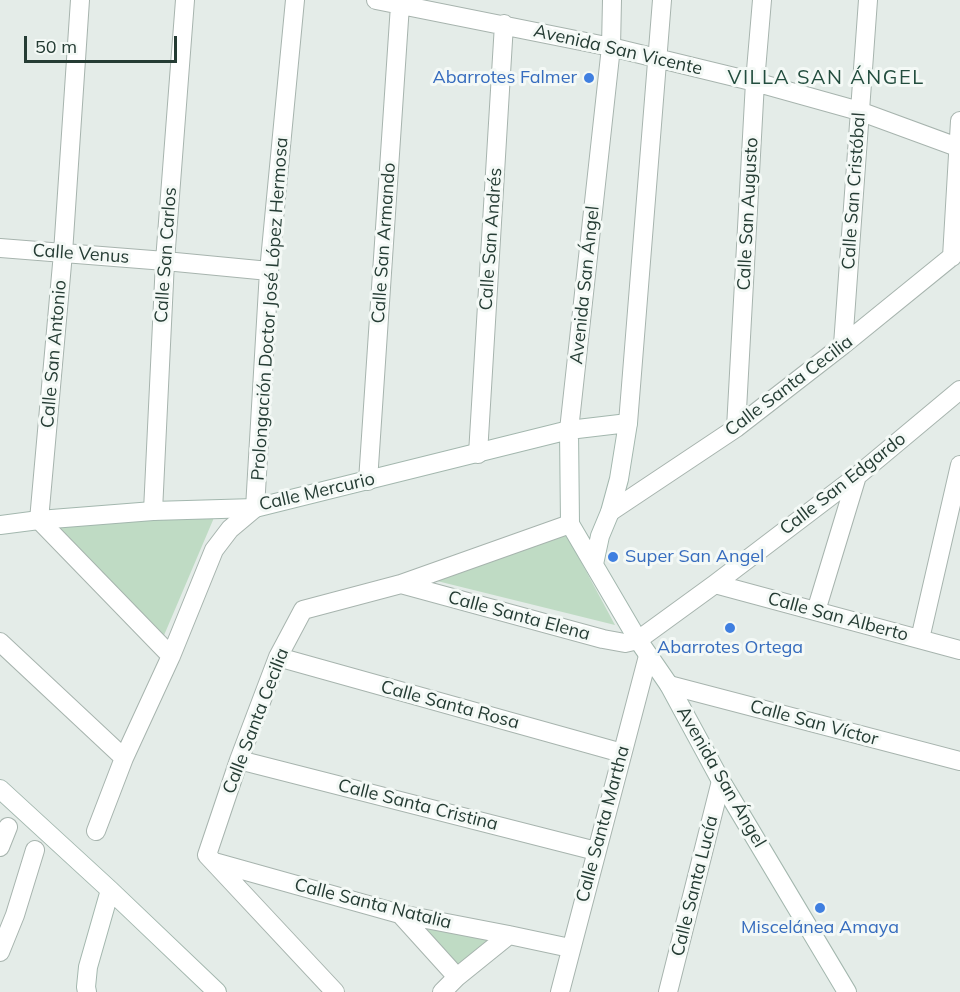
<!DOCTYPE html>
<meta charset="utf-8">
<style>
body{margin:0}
#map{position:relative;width:960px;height:992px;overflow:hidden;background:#e4ece8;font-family:Mulish,sans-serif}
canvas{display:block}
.scale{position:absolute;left:24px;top:36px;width:153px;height:27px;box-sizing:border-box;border:3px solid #253c34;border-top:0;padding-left:8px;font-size:18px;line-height:21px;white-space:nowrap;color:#253c34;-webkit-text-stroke:4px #f4f9f6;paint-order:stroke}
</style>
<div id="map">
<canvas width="960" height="992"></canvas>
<div class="scale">50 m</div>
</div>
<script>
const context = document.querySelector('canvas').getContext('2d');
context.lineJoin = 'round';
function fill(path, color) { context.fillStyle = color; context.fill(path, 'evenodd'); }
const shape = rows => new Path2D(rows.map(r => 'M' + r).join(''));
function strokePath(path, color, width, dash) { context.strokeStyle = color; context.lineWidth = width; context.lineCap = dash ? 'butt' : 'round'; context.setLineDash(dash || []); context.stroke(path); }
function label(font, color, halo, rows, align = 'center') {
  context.font = font + ' Mulish,sans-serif'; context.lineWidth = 6; context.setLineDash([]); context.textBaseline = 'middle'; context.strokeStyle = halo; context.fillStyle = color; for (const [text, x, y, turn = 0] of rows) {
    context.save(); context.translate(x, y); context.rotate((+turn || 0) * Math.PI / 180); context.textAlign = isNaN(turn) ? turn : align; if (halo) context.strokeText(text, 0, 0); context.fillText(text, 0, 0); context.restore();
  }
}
const green = shape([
 [216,513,162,640,49,523],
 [565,532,615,625,433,580],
 [411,922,502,936,456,972]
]);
const street = shape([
 [80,0,63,253,39,520,171,656],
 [376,0,611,47,755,82,859,111,960,148],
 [0,248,165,261,269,271],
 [952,257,960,121],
 [843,345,868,0],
 [628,423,662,0],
 [736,428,755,82,762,0],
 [569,430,611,47,612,0],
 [478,454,504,24],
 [368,481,400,5],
 [153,511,165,261,185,0],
 [610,512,736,428,843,345,960,250],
 [401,584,603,639,625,643,638,640,715,584,857,476,960,390],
 [715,584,960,650],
 [816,611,857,476],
 [920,639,960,465],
 [0,642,124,758],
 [278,657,622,753],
 [669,685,960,761],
 [239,760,596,851],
 [96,831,124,758,171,656,214,550,230,529,255,508,269,271,295,0],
 [0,847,8,827],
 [214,862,400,914,509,935,570,948],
 [400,914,457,977],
 [0,952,15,915,35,850],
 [335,992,207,855,239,760,278,657,303,610,401,584,570,524],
 [442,992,457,977,509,935],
 [560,992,648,656],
 [668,992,721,781]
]);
const secondary = shape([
 [569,430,570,524,638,640,669,685,721,781,847,992],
 [0,525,39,520,153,511,255,508,569,430,628,423,619,479,610,512,600,536,594,564],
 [0,789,110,890,217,992],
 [87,992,86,987,88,967,110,890]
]);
const markers = [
 [589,78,6,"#3f7fe0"],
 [613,557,6,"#3f7fe0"],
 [730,628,6,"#3f7fe0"],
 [820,908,6,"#3f7fe0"]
];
const streetNames = [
 ["Avenida San Vicente",618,50,13],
 ["Calle San Cristóbal",854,191,-86],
 ["Calle San Augusto",748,214,-87],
 ["Calle San Andrés",491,239,-86],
 ["Calle San Armando",384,243,-86],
 ["Calle Venus",81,254,4],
 ["Calle San Carlos",166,255,-86],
 ["Avenida San Ángel",585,285,-84],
 ["Prolongación Doctor José López Hermosa",270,309,-86],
 ["Calle San Antonio",54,354,-85],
 ["Calle Santa Cecilia",789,386,-37],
 ["Calle San Edgardo",843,484,-38],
 ["Calle Mercurio",317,492,-13],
 ["Calle Santa Elena",519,616,15],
 ["Calle San Alberto",838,617,15],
 ["Calle Santa Rosa",450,705,15],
 ["Calle Santa Cecilia",256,721,-69],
 ["Calle San Víctor",814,723,15],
 ["Avenida San Ángel",721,777,60],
 ["Calle Santa Cristina",418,805,14],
 ["Calle Santa Martha",603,824,-75],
 ["Calle Santa Lucía",695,886,-76],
 ["Calle Santa Natalia",373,904,14]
];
const shopNames = [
 ["Abarrotes Falmer",577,78,"right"],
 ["Super San Angel",625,557,"left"],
 ["Abarrotes Ortega",730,648],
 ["Miscelánea Amaya",820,928]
];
const neighbourhoodNames = [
 ["VILLA SAN ÁNGEL",826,78]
];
fill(green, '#bfdbc4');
strokePath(street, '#a7b4ae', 20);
strokePath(secondary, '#a3b7ae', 20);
strokePath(street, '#fff', 18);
strokePath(secondary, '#fff', 18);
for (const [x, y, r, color] of markers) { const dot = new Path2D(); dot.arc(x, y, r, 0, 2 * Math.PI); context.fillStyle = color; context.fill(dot); strokePath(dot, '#f4f9f6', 2); }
label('18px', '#253c34', '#f4f9f6', streetNames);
label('18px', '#366cbe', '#f4f9f6', shopNames);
context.letterSpacing = '1.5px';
label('20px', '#224d3e', '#f4f9f6', neighbourhoodNames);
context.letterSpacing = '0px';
</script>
